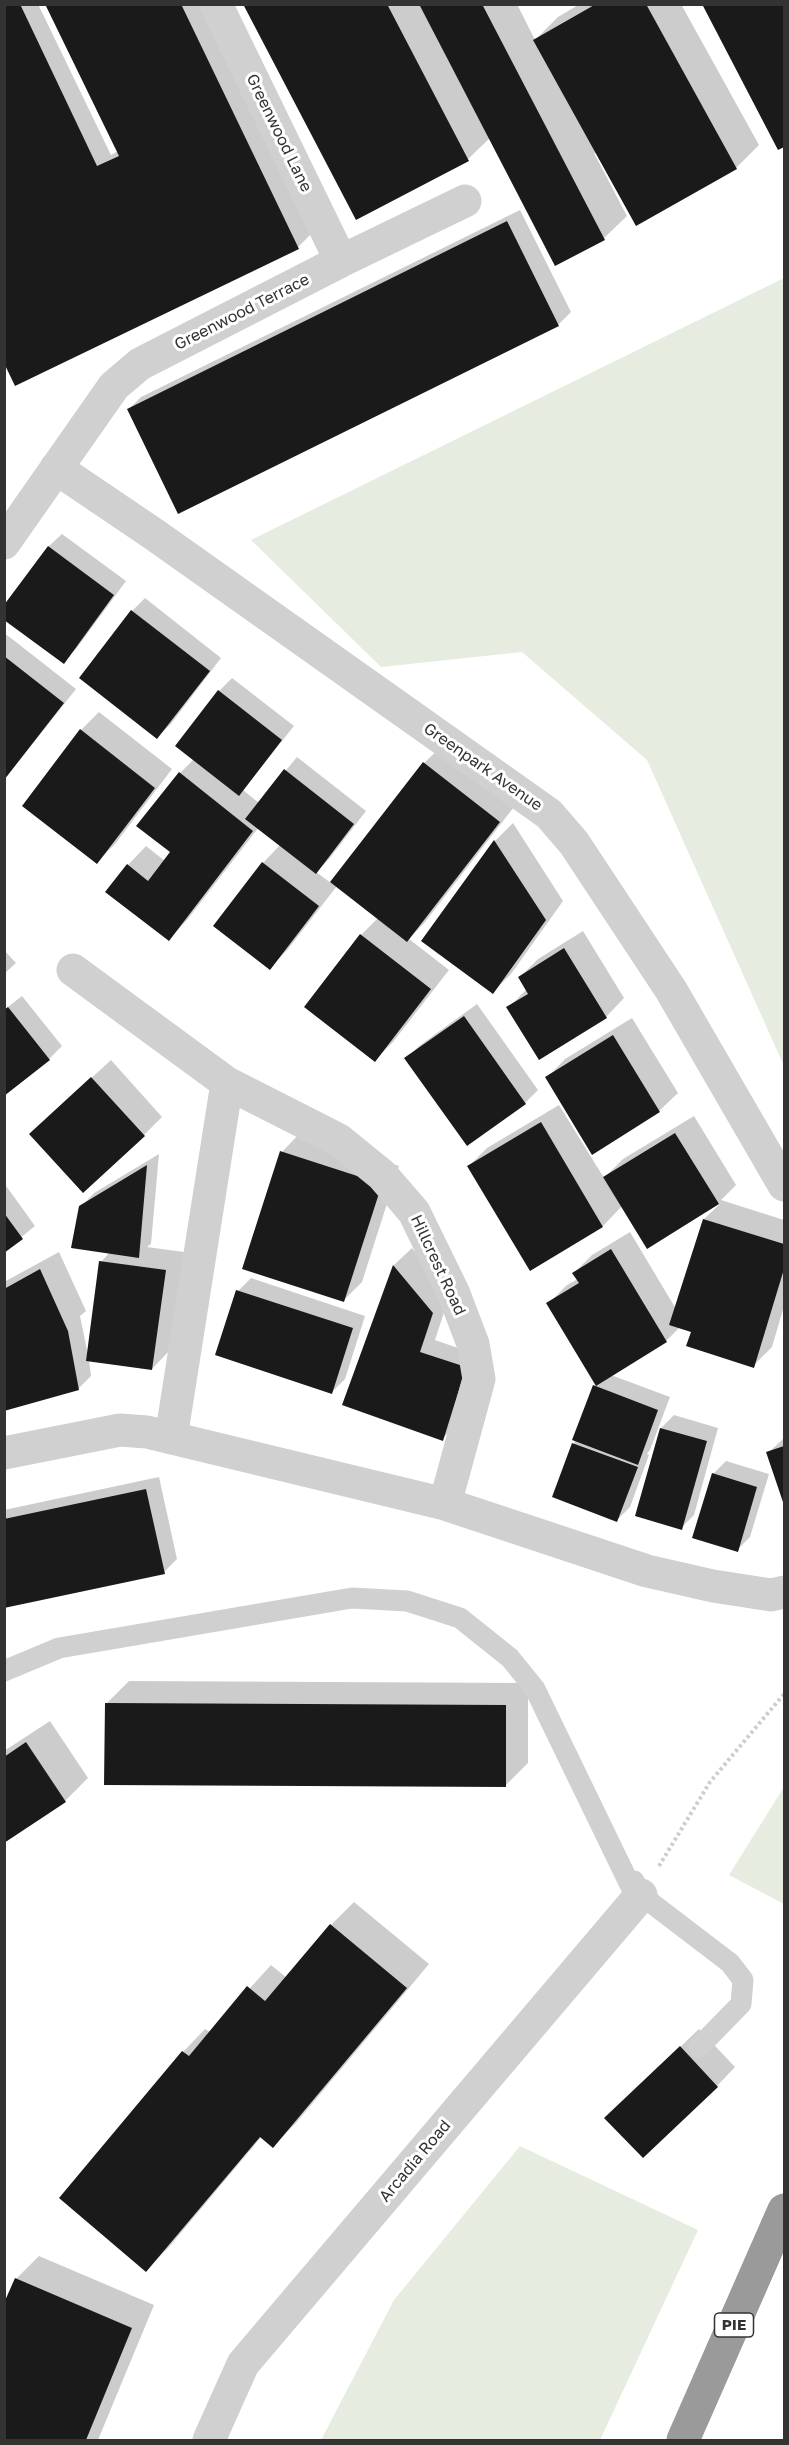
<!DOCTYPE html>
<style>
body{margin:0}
#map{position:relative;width:789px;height:2445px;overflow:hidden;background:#fff;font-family:"Golos Text",sans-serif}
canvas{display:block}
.frame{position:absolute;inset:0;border:6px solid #333;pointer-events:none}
</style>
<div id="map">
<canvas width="789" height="2445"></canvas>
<div class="frame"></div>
</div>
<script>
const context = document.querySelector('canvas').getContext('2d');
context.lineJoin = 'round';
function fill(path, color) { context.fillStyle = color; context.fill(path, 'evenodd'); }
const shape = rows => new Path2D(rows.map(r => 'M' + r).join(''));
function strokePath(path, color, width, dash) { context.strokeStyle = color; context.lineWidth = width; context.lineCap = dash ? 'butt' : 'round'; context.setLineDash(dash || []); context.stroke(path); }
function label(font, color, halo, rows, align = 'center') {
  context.font = font + ' "Golos Text",sans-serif'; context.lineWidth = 6; context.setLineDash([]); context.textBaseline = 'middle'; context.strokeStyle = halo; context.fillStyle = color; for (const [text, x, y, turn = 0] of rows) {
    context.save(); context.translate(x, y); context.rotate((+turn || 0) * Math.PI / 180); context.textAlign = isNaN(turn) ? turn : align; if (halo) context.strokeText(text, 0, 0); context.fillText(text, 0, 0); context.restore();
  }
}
const green = shape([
 [784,278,784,1066,647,760,522,652,381,667,251,540],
 [784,1787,784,1904,729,1875],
 [520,2146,698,2230,600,2440,321,2440,394,2300]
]);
const shadow = shape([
 [4,4,38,4,111,155,118,151,47,4,200,4,311,234,298,247,4,360],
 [244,4,517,4,535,40,558,17,580,4,681,4,759,145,736,168,594,153,627,216,604,238,490,138,468,159,356,218],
 [704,4,784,4,784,145,779,148],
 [520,210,571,312,558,325,129,409,141,397],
 [62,534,126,581,76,649,63,662,4,608,49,546],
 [145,598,221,658,170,725,157,737,81,678,132,611],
 [7,635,76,689,4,780,4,637],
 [232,678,294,726,243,790,259,803,297,757,366,811,329,859,316,872,331,883,424,763,443,745,517,803,425,922,409,939,449,970,393,1042,375,1060,306,1007,361,935,378,918,337,886,288,949,270,968,263,863,281,844,259,827,187,920,169,939,128,865,146,846,165,861,172,852,180,773,194,759,219,691],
 [99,712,172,769,115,844,97,862,81,730],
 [513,823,563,901,511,974,493,992,423,941,495,841],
 [583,931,624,998,606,1017,508,1008,527,989,520,977,538,959],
 [4,950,16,963,4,974],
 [22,996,62,1046,49,1059,4,1010],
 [477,1004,538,1090,525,1103,406,1059,419,1046],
 [632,1018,678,1093,659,1111,547,1078,565,1059],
 [111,1060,162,1117,144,1135,50,1116],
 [559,1105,604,1178,623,1159,694,1116,736,1185,721,1200,784,1220,784,1306,772,1347,753,1366,693,1331,680,1327,666,1341,611,1375,670,1397,650,1450,647,1454,649,1455,630,1507,617,1520,554,1496,597,1383,548,1304,567,1285,578,1279,574,1273,592,1255,630,1232,676,1309,704,1219,721,1203,647,1247,622,1206,603,1226,530,1269,469,1166,487,1148],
 [300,1133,399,1166,362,1282,344,1300,282,1152],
 [159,1154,151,1244,147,1247,184,1252,170,1350,152,1369,89,1360,91,1376,79,1388,4,1410,4,1282,59,1252,86,1311,80,1316,88,1355,101,1262,110,1252,81,1207,94,1193],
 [4,1183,35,1226,4,1251],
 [412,1248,450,1294,435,1340,478,1355,455,1426,442,1439,344,1404,394,1265],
 [251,1278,365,1316,345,1379,332,1392,238,1291],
 [674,1415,718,1428,694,1515,681,1528,637,1515,661,1428],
 [784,1438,784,1502,768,1453],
 [726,1461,769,1474,750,1537,737,1550,713,1474],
 [159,1477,177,1559,164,1572,4,1607,4,1510],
 [129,1681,528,1683,528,1763,505,1786,106,1704],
 [50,1721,88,1778,65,1801,4,1841,4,1751],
 [354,1902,429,1964,296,2123,273,2146,262,2136,169,2247,146,2270,183,2052,205,2029,210,2032,271,1965,287,1978,331,1925],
 [699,2029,735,2067,717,2086,625,2100],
 [39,2256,154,2305,98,2440,4,2440,4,2307,16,2279]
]);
const building = shape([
 [4,4,20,4,97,166,119,156,45,4,181,4,299,249,15,386,4,363],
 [243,4,387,4,469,161,356,220],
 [419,4,482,4,605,240,555,266],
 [596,4,646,4,737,169,636,226,533,40],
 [702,4,784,4,784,147,778,150],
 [507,221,559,326,178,514,127,409],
 [48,546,114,595,64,664,4,620,4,605],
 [131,610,210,671,157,739,79,678],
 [4,656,64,703,4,780],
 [218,690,282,740,239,796,175,746],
 [80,729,155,788,97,864,22,806],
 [423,762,500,822,407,942,330,882],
 [284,769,354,824,316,874,245,819],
 [179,772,253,831,169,941,105,892,127,864,148,881,170,852,136,826],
 [494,840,546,920,493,994,421,941],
 [262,862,319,906,270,970,213,926],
 [360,934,431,989,375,1062,304,1007],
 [564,948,607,1018,539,1060,506,1007,528,994,518,977],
 [8,1007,50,1060,4,1096,4,1010],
 [464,1016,526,1104,467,1146,404,1058],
 [613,1035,660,1112,592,1155,545,1077],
 [91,1077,145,1136,83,1193,29,1134],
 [541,1122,603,1227,530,1271,467,1166],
 [675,1133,719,1204,647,1249,603,1177],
 [280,1151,382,1184,344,1302,242,1269],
 [147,1165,139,1258,71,1248,79,1206],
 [4,1213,23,1239,4,1253],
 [703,1219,784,1244,784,1269,754,1368,686,1346,691,1332,669,1325],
 [611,1249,667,1342,596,1386,546,1303,579,1283,572,1273],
 [99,1261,166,1270,152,1370,86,1361],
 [393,1265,433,1313,420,1352,466,1367,443,1441,342,1405],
 [40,1269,68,1331,79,1390,4,1411,4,1289],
 [236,1290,353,1328,332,1394,215,1355],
 [593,1385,658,1410,638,1465,572,1440],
 [660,1428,707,1441,682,1530,635,1516],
 [572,1443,638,1467,617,1522,552,1497],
 [784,1446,784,1505,766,1452],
 [712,1473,757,1487,738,1552,692,1538],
 [146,1489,165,1574,4,1608,4,1519],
 [105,1703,506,1705,506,1787,104,1785],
 [26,1742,66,1802,4,1843,4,1757],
 [330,1924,407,1988,273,2148,260,2137,146,2272,59,2198,182,2051,189,2056,247,1986,265,2001],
 [680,2046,718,2087,643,2158,604,2118],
 [15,2278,132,2328,86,2440,4,2440,4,2303]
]);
const path = shape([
 [659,1866,710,1782,784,1694]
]);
const lane = shape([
 [4,1671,59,1648,352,1598,407,1601,460,1618,510,1658,535,1689,631,1887,634,1881,641,1895,730,1963,743,1980,741,2004,699,2047]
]);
const street = shape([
 [216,4,341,261],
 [56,468,155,535,549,814,574,843,671,990,784,1185],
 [4,543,114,386,140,364,341,261,465,201],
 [73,970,227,1083,339,1140,382,1175,414,1212,454,1294,473,1344,479,1379,445,1504],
 [171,1438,227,1083],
 [4,1453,120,1430,147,1432,445,1504,647,1571,713,1586,771,1595,784,1592],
 [209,2440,243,2364,641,1895]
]);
const highway = shape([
 [683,2440,784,2210]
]);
const shields = [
 [734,2325,39]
];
const shieldNames = [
 ["PIE",734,2325]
];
const streetNames = [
 ["Greenwood Lane",279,133,64],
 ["Greenwood Terrace",242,312,-27],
 ["Greenpark Avenue",483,767,35],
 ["Hillcrest Road",438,1265,65],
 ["Arcadia Road",415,2161,-50]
];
fill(green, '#e6ecdf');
fill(shadow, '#0003');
fill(building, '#1a1a1a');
strokePath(path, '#cdcdcd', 4, [3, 3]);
strokePath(lane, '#d0d0d0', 21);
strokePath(street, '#d0d0d0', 33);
strokePath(highway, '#9a9a9a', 33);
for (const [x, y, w] of shields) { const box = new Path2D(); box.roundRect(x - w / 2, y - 12, w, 24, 4.5); context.fillStyle = '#fff'; context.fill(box); strokePath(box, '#333', 1.5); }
label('bold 15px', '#333', null, shieldNames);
label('16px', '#333', '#fff', streetNames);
</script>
